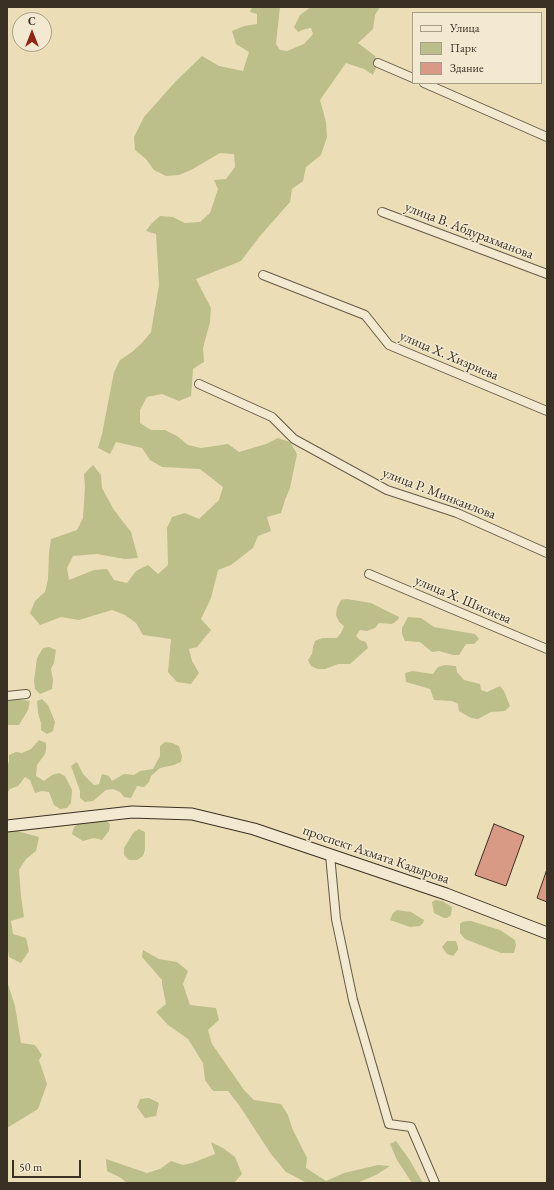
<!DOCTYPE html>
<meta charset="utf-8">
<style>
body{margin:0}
#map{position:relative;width:554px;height:1190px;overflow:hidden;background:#ebddb6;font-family:"EB Garamond",serif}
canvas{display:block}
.frame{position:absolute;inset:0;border:8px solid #3a3024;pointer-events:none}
.legend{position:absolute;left:412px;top:12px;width:130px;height:72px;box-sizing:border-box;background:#f2e9d0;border:1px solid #a89f8b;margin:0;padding:5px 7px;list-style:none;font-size:12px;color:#3a3024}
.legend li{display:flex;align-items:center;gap:8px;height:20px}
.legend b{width:20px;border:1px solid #a89f8b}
.north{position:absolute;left:12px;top:12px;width:40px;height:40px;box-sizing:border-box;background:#f2e9d0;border:1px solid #a89f8b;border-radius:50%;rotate:0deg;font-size:11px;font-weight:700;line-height:16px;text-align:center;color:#3a3024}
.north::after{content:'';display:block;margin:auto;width:14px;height:18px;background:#8f2418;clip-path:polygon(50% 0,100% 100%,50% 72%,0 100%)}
.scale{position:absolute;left:12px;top:1160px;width:69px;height:18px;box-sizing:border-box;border:2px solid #3a3024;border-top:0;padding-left:5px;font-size:12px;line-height:14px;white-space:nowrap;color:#3a3024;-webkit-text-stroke:3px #f2e9d0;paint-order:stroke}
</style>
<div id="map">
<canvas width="554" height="1190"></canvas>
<div class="frame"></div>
<ul class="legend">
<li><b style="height:5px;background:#f2e9d0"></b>Улица</li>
<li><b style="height:11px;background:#bdbf8a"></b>Парк</li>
<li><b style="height:11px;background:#d89985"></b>Здание</li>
</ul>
<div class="north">С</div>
<div class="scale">50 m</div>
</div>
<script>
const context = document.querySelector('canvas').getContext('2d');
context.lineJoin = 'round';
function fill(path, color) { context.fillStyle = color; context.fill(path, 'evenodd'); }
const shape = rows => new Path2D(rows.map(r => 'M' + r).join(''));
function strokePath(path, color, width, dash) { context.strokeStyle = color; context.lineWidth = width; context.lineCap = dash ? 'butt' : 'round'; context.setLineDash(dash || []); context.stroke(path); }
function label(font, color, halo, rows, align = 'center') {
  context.font = font + ' "EB Garamond",serif'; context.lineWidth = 3; context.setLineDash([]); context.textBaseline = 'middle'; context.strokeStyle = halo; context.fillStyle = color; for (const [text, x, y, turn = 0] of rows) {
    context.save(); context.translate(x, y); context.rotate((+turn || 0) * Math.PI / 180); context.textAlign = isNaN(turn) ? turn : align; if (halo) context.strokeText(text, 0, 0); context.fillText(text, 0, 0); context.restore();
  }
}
const green = shape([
 [252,7,280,7,276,44,280,50,287,51,304,44,313,34,311,28,305,29,298,32,294,27,300,15,311,7,380,7,375,15,373,29,358,43,375,56,378,63,373,75,364,69,346,63,320,100,326,122,327,137,321,155,306,167,303,181,292,189,290,202,260,236,241,261,196,279,211,308,210,322,203,348,204,362,193,369,191,396,179,401,162,394,147,397,140,410,140,423,151,430,165,430,177,436,188,445,201,448,228,444,239,452,266,444,278,438,290,442,297,454,290,488,285,500,281,513,267,517,271,531,258,536,253,548,231,565,218,570,211,598,201,619,211,630,197,647,189,649,192,661,199,673,191,684,177,682,168,672,171,639,143,635,136,623,125,615,112,610,79,620,61,617,40,625,30,613,35,601,45,592,48,579,49,553,51,539,77,530,83,518,85,487,84,474,93,465,101,475,102,488,114,510,131,532,138,558,125,559,97,554,73,556,67,568,69,580,94,570,107,569,114,580,127,583,136,571,148,565,158,574,168,565,167,528,172,517,185,513,199,519,219,500,223,487,200,469,162,467,150,460,142,448,116,442,110,454,98,448,102,434,114,372,120,360,132,352,142,343,151,332,159,285,156,234,146,231,151,224,160,216,173,217,185,223,200,222,210,213,218,189,214,180,226,179,235,167,234,154,220,153,191,170,179,175,166,176,154,170,146,159,135,150,134,137,144,117,176,81,202,56,219,66,243,71,249,52,236,44,232,31,244,26,257,24,257,14,250,12],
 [347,599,371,603,399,617,398,620,392,624,379,623,375,628,367,631,360,630,356,636,360,640,366,642,368,648,350,664,338,664,325,669,318,669,311,666,308,660,312,654,313,647,315,641,322,638,337,638,341,633,344,626,339,622,336,615,337,608,341,600],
 [408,617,421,618,434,627,475,634,479,639,474,644,466,644,459,655,453,655,439,651,432,652,420,642,405,641,402,634,402,628],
 [49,647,56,650,54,663,51,669,53,680,52,689,40,694,35,689,34,681,37,658,43,648],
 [445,665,456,666,457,672,464,680,480,684,481,690,487,692,500,686,504,691,510,706,505,711,491,712,478,719,471,718,459,711,458,704,452,701,434,700,430,689,406,682,405,673,412,671,433,674,438,667],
 [14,699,30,701,28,710,19,725,7,725,7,700],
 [42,699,48,705,55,722,53,731,47,734,41,730,41,723,38,713,37,701],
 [39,740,46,743,46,750,45,754,37,765,36,776,44,781,52,775,59,773,65,776,72,790,71,803,67,808,60,809,54,805,49,792,42,791,35,793,30,780,25,777,18,786,10,789,7,793,7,766,9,762,9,755,16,752,22,753,31,749],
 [165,742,172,743,179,746,182,756,181,762,174,765,160,768,151,776,149,782,144,787,137,786,131,798,124,797,120,792,113,789,106,790,93,801,85,802,80,798,80,791,71,766,77,762,83,774,94,785,99,784,102,774,109,776,112,781,124,774,134,775,140,771,153,769,160,756,160,746],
 [105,819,110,824,109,831,102,840,94,838,83,841,72,834,74,827,79,823],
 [139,829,145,832,145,850,143,856,137,860,129,860,124,855,124,848,133,833],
 [17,831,39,837,36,851,26,859,19,870,21,896,24,917,11,921,13,934,26,938,29,951,21,963,9,957,7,944,7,832],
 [435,900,442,901,452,907,451,915,447,918,444,918,434,913,432,902],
 [397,910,411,912,424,920,423,923,420,926,410,927,390,920,393,913],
 [467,921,471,921,500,930,515,940,516,945,514,953,501,953,465,939,460,933,460,924,462,922],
 [447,941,456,941,458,947,458,950,453,956,447,954,442,947],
 [143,950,159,959,177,962,188,971,183,984,190,1005,216,1008,219,1020,208,1030,212,1044,244,1090,254,1100,281,1104,288,1115,292,1128,307,1158,306,1168,326,1181,344,1173,378,1165,390,1166,376,1175,357,1183,307,1183,286,1172,271,1154,239,1105,228,1091,213,1091,205,1080,203,1063,188,1039,168,1025,156,1012,166,1004,162,984,162,980,142,957],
 [7,981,15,1006,21,1043,35,1045,42,1055,39,1060,47,1084,38,1109,7,1128],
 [149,1098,159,1103,156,1116,145,1118,137,1107,140,1099],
 [396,1141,409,1159,423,1183,412,1183,397,1160,390,1144],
 [211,1142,223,1148,235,1157,242,1174,234,1183,127,1183,121,1178,107,1171,106,1159,147,1173,160,1169,171,1161,183,1165,192,1163,215,1154]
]);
const building = shape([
 [494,824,524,836,506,886,475,875,494,824],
 [546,872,547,873,547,902,537,898,546,872]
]);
const street = shape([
 [378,63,413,78],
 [424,83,547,137],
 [382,212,547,274],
 [263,275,365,315,389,345,547,411],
 [199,384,272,417,294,439,387,490,457,513,547,553],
 [369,574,547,649],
 [7,696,26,694],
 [330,855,336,919,353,1000,389,1124,411,1127,435,1183]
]);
const secondary = shape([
 [7,826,132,812,192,814,254,829,446,894,547,933]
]);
const streetNames = [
 ["улица В. Абдурахманова",469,231,21],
 ["улица Х. Хизриева",449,356,23],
 ["улица Р. Минкаилова",439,494,21],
 ["улица Х. Шисиева",463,600,23],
 ["проспект Ахмата Кадырова",376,855,19]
];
fill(green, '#bdbf8a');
fill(building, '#d89985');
strokePath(building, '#3a3024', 1);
strokePath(street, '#665b48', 10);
strokePath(secondary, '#3a3024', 13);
strokePath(street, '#f2e9d0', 8);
strokePath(secondary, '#f2e9d0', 11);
label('14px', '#3a3024', '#f2e9d0', streetNames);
</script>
